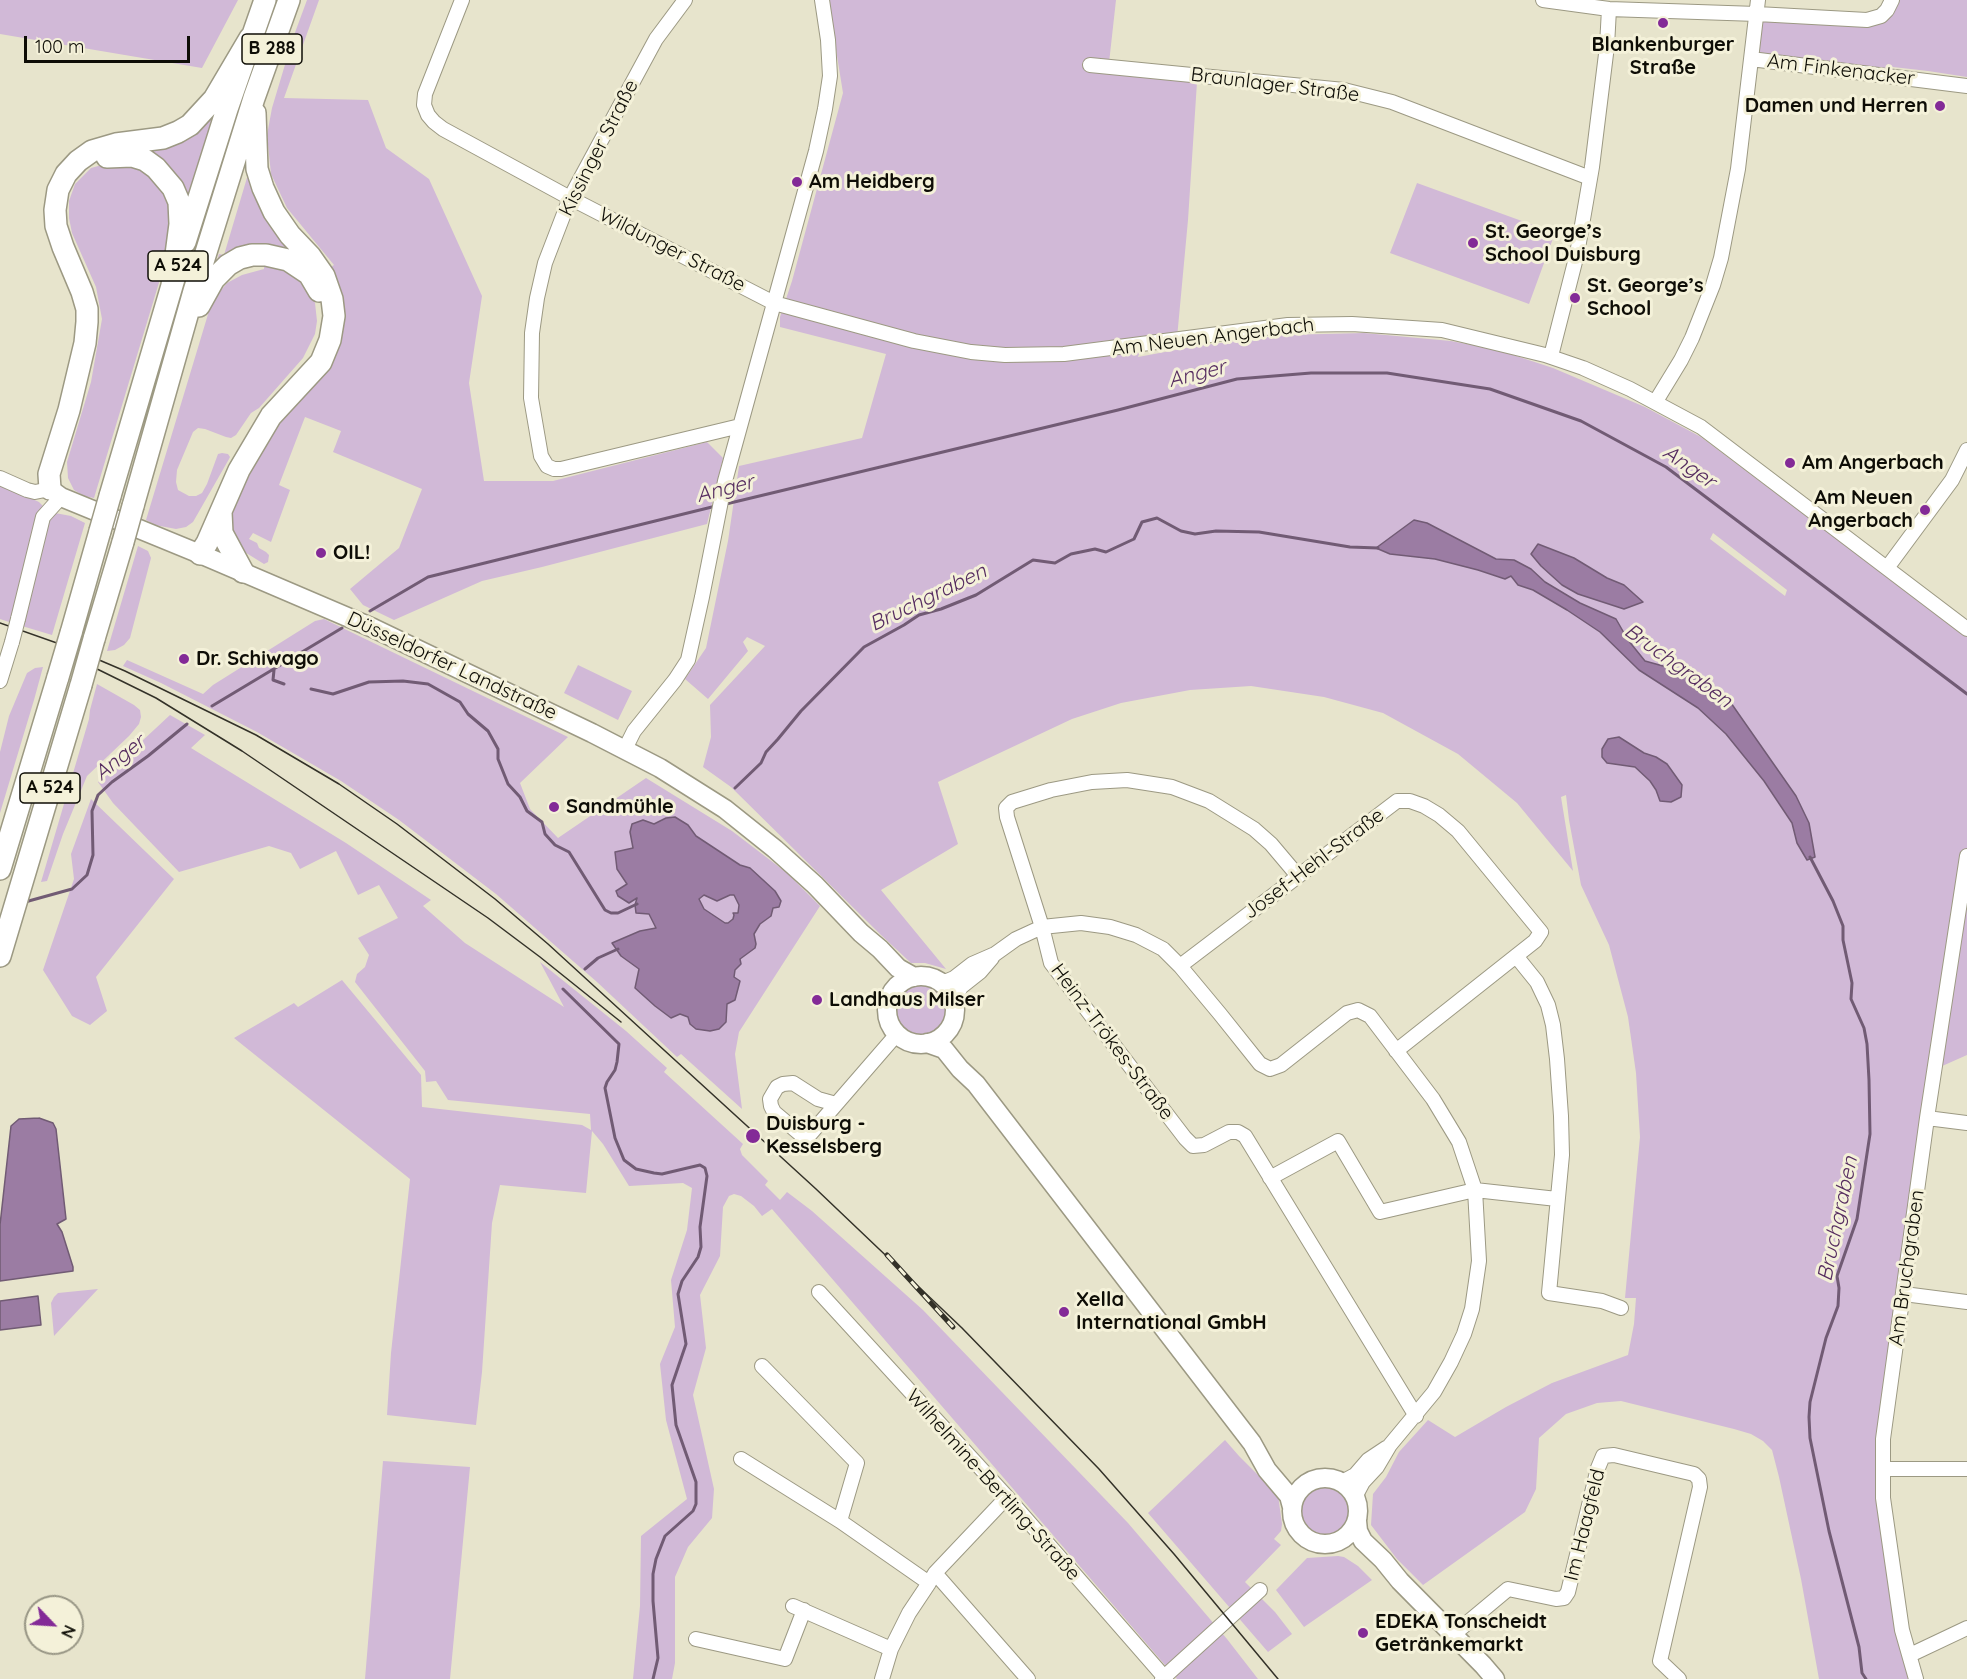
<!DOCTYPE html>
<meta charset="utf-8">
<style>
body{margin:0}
#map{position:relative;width:1967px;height:1679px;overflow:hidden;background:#e7e4cc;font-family:Quicksand,sans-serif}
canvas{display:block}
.north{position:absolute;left:24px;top:1595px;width:60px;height:60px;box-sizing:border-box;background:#f4f1d9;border:2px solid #989685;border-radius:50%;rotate:115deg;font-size:16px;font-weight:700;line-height:24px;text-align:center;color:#0e0d06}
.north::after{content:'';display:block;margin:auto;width:21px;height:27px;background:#832a97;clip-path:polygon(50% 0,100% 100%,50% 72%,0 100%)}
.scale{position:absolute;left:24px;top:36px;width:166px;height:27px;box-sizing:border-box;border:3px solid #0e0d06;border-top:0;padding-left:8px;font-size:18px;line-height:21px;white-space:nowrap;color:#0e0d06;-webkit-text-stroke:4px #f4f1d9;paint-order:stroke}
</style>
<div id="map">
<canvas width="1967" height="1679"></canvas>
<div class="north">N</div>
<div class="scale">100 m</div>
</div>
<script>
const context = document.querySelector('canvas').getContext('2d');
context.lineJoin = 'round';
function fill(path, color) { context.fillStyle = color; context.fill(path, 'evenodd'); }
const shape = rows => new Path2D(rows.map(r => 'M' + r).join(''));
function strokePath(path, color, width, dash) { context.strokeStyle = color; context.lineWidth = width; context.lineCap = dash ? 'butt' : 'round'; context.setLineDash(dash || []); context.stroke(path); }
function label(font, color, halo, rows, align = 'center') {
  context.font = font + ' Quicksand,sans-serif'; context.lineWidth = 6; context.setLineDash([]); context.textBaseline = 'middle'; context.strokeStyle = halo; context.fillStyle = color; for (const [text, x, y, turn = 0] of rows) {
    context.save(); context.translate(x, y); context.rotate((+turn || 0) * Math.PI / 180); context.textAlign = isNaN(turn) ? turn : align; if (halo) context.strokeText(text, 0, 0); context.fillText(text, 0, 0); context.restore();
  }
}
const green = shape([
 [0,0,238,0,202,68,0,34],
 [307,0,319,0,284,98,368,100,386,148,429,179,482,296,469,383,484,481,553,481,707,442,723,458,707,524,542,567,482,581,394,620,363,605,350,589,399,548,422,489,333,452,341,431,305,417,279,485,290,490,271,542,253,533,249,539,257,543,259,548,266,552,269,555,268,562,264,564,243,551,234,533,228,535,226,518,252,456,325,366,328,269,334,265,287,208,271,174,267,135,272,108,293,38],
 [828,0,1116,0,1108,72,1197,82,1188,220,1177,338,1143,342,1138,357,1197,346,1283,335,1364,333,1451,341,1498,350,1553,368,1645,407,1701,437,1967,637,1967,1055,1931,1071,1888,1360,1888,1577,1908,1679,1819,1679,1801,1579,1779,1477,1772,1450,1763,1441,1751,1434,1734,1429,1621,1401,1597,1403,1566,1414,1539,1438,1536,1489,1525,1512,1423,1585,1397,1559,1371,1525,1373,1494,1386,1477,1399,1452,1428,1420,1455,1437,1506,1407,1552,1383,1628,1355,1634,1324,1636,1298,1625,1298,1640,1137,1636,1073,1628,1017,1609,945,1581,885,1569,820,1566,795,1561,797,1573,871,1517,803,1458,754,1383,713,1324,697,1251,686,1190,690,1121,703,1072,719,938,782,958,844,881,890,946,969,925,963,911,963,881,935,731,787,703,767,711,737,710,705,765,646,747,637,743,642,748,651,708,699,685,679,706,648,728,541,739,466,862,438,886,354,780,327,780,317,792,281,843,93],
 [1713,533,1787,590,1785,596,1710,539],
 [1895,0,1967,0,1967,77,1928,71,1893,67,1875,70,1756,57,1761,17,1867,25],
 [216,111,188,197,135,147],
 [252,161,311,262,285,252,215,268,219,254,224,255],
 [109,163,138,164,162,183,173,212,167,256,94,498,84,496,74,490,68,478,67,462,91,382,102,319,96,287,72,233,69,218,69,201,75,184,91,168],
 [1417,183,1555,233,1529,304,1390,253],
 [264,265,278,266,297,275,313,296,315,303,317,321,315,334,303,358,259,408,251,413,236,435,231,438,226,437,205,429,198,428,193,432,177,470,176,482,178,490,189,496,196,496,202,493,207,484,218,454,222,453,228,454,230,457,229,459,193,522,186,527,176,529,155,525,146,520,209,311,217,295,227,283,242,275,264,269],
 [0,484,39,502,43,506,30,551,15,624,0,619],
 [55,513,71,516,85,523,52,635,22,626,48,518],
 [138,546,148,551,151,558,130,638,124,645,115,650,107,651],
 [324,619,568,737,520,783,530,809,558,838,646,778,732,831,787,873,820,906,739,1032,735,1054,742,1109,681,1054,677,1057,597,982,496,894,399,820,341,781,257,732,161,683,123,666,127,660,203,694,213,685,315,621],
 [578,665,632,691,618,720,564,693],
 [43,667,34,700,0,813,0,752,9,716,27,673,35,668],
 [97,684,134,705,140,710,141,717,139,724,129,736,87,776,63,834,47,881,41,882,89,719,90,710],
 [170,715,205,735,191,748,346,843,431,900,423,906,465,943,564,1007,540,962,626,1031,667,1068,664,1072,743,1144,740,1149,742,1155,768,1181,765,1185,780,1200,787,1192,812,1211,923,1310,1128,1523,1227,1639,1258,1679,1177,1679,772,1209,762,1216,754,1206,741,1196,734,1194,729,1196,723,1207,720,1256,700,1295,706,1348,693,1395,714,1489,712,1518,688,1547,675,1577,675,1663,672,1679,633,1679,640,1606,641,1536,687,1499,666,1420,660,1364,675,1327,671,1280,687,1230,692,1188,683,1183,629,1186,603,1144,592,1131,586,1193,500,1185,492,1223,482,1372,476,1425,387,1415,391,1353,410,1179,234,1038,294,1003,298,1007,342,980,421,1075,422,1107,582,1125,591,1130,590,1114,448,1100,436,1081,426,1082,425,1071,355,982,357,974,365,967,369,955,358,938,398,918,379,885,358,895,336,851,300,869,291,853,269,846,179,872,113,803,98,782],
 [91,799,174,879,96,977,107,1011,90,1025,72,1016,43,970,74,879,71,854],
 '894 1010a27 27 0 1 1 54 0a27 27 0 1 1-54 0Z',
 [98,1289,54,1336,51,1303,54,1297,58,1293],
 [1225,1440,1239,1456,1278,1495,1282,1524,1281,1531,1274,1539,1281,1545,1245,1582,1275,1612,1292,1634,1268,1652,1148,1513],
 [383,1461,470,1467,450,1679,365,1679],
 '1297 1512a27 27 0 1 1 54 0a27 27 0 1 1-54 0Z',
 [1338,1556,1344,1557,1358,1566,1372,1580,1304,1627,1276,1590,1307,1558]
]);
const water = shape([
 [1414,520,1427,523,1496,559,1514,560,1531,569,1545,582,1580,603,1616,619,1628,640,1645,661,1692,674,1731,703,1796,796,1809,823,1815,857,1807,860,1797,843,1792,823,1764,781,1726,734,1698,708,1639,670,1600,632,1567,610,1533,590,1518,585,1511,576,1505,579,1478,570,1435,559,1390,554,1376,548,1414,520],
 [1538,544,1574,558,1607,578,1624,585,1643,602,1624,609,1578,594,1562,585,1541,566,1531,554,1538,544],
 [1619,737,1644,753,1656,757,1667,764,1682,785,1681,797,1671,802,1660,801,1656,790,1650,781,1635,767,1607,763,1602,757,1602,749,1608,739,1619,737],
 [675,817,688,825,696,836,740,865,750,868,775,891,781,901,779,907,773,908,771,916,760,924,754,934,756,944,755,948,740,959,741,964,735,970,734,977,740,981,735,1000,727,1004,726,1022,719,1029,710,1031,696,1029,690,1024,688,1017,680,1014,671,1018,655,1006,635,988,639,969,621,956,612,943,640,931,656,928,649,914,636,913,635,905,637,898,629,903,618,896,616,891,627,884,617,869,615,852,633,848,630,832,632,824,643,820,654,824,666,818,675,817],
 [704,895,717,901,730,895,734,895,739,905,738,913,733,913,734,915,733,919,728,923,725,923,704,909,699,899,704,895],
 [39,1118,53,1123,56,1129,66,1219,57,1224,62,1232,73,1267,73,1271,0,1281,0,1225,11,1126,19,1119,39,1118],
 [38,1296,41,1325,0,1330,0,1301,38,1296]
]);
const stream = shape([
 [726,504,1118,410,1237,379,1311,373,1387,373,1490,389,1581,421,1666,467,1967,694],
 [370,611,428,577,716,506],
 [274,670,273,680,284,684],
 [311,689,333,694,369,682,403,681,428,684,460,702,468,714,488,731,498,749,498,759,508,784,520,797,527,811,542,822,545,834,555,845,569,852,605,910,611,913,618,913,637,904],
 [212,706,342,628],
 [735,788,761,763,766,752,778,739,801,711,864,647,904,625,919,615,941,609,976,595,1033,560,1055,563,1071,554,1095,549,1106,552,1134,539,1142,522,1157,518,1181,531,1195,534,1216,531,1259,532,1350,547,1378,548],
 [1810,857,1833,901,1843,926,1843,940,1852,983,1851,999,1864,1028,1867,1044,1869,1080,1870,1134,1857,1219,1837,1276,1839,1288,1838,1306,1826,1338,1810,1402,1809,1417,1810,1438,1829,1531,1859,1647,1862,1673,1866,1679],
 [25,902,72,889,87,875,93,855,92,811,98,795,112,782,148,756,187,724],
 [585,969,598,958,618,949],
 [563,989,619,1044,617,1062,615,1070,607,1082,605,1088,615,1138,624,1160,636,1169,654,1173,662,1174,700,1165,705,1168,707,1176,700,1227,701,1247,698,1257,682,1281,678,1294,686,1344,672,1385,676,1425,696,1482,696,1504,693,1511,665,1536,656,1559,653,1574,653,1601,658,1658,653,1679]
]);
const minor = shape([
 [462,0,425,94,424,105,428,115,434,122,443,129,570,198,774,303,914,341,971,352,1005,355,1064,354,1288,325,1352,324,1442,330,1545,355,1583,368,1630,389,1701,427,1967,629],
 [685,0,656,39,570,198,545,263,537,298,532,333,531,398,541,456,547,466,554,469,561,469,740,426],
 [1543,0,1609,9,1757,14,1867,20,1881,16,1887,10,1892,0],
 [1751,59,1967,86],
 [1090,65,1344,90,1392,102,1590,178],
 [1551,356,1577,254,1592,167,1607,46,1609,9],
 [1656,401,1681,360,1692,338,1713,285,1721,258,1738,169,1758,0],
 [0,478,27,490,35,492,50,489],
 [1887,568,1952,480,1967,450],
 [18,619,43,517,61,497],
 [0,681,12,642],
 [625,749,634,731,675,680,688,660,702,597,725,481,816,151,825,109,830,76,828,40,822,0],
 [1298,876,1271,844,1254,829,1209,801,1172,787,1127,780,1092,782,1051,790,1012,802,1006,808,1007,817,1042,927,1051,963,1185,1138,1193,1146,1204,1145,1229,1132,1238,1132,1245,1136,1416,1416],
 [1516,956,1537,982,1548,1005,1553,1025,1557,1059,1561,1116,1562,1155,1549,1293,1602,1301,1621,1308],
 [1180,966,1397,801,1410,801,1424,806,1439,815,1458,831,1541,932,1535,941,1516,956,1396,1051],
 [938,981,947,981,954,978,972,964,995,954,1016,939,1042,927,1081,923,1110,927,1136,935,1163,949,1180,966,1220,1014,1260,1064,1270,1069,1281,1065,1347,1013,1358,1010,1370,1016,1433,1099,1459,1142,1475,1190,1479,1261,1472,1309,1464,1334,1451,1362,1434,1392,1390,1445,1377,1467,1363,1482,1355,1497],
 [954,1001,961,987,980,972,992,958],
 [836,1104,818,1099,793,1083,783,1084,777,1087,770,1099,771,1106,774,1112,806,1139,897,1034],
 [1927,1118,1967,1123],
 [1270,1178,1338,1141,1380,1212,1475,1190,1557,1199],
 [819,1292,1007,1497,1166,1679],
 [1904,1294,1967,1302],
 [762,1366,857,1463,840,1521],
 [741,1459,840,1521,929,1583],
 [1883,1469,1967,1469],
 [1342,1482,1355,1475,1368,1460,1386,1448],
 [935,1573,1028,1679],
 [793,1606,891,1649],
 [1454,1634,1508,1589,1556,1599,1564,1598,1568,1592,1598,1468,1603,1456,1614,1455,1694,1474,1699,1479,1700,1487,1660,1661,1679,1679],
 [696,1639,785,1659,804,1610],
 [1910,1655,1967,1628],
 [882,1679,891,1649,909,1613,929,1583,935,1573,1007,1497],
 [1162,1679,1260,1590],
 [1916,1679,1902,1630,1883,1498,1883,1439,1927,1118,1967,856]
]);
const major = shape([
 [50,489,61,497,200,554,373,628,592,733,660,768,725,809,775,849,815,885,861,933,880,949,898,968,914,977],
 '887 1010a34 34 0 1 1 68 0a34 34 0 1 1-68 0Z',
 [927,1043,944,1049,960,1069,976,1084,1252,1443,1267,1470,1289,1496,1292,1507],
 '1292 1511a33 33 0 1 1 66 0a33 33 0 1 1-66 0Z',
 [1357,1521,1358,1531,1363,1541,1383,1560,1400,1581,1483,1665,1495,1679]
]);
const highway = shape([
 [107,157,132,156,145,160,156,168,173,188,179,202,180,224,172,285],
 [185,242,227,109,265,0],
 [199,306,214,279,228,265,240,258,252,255,266,255,288,260,309,274,319,291],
 [50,489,49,474,69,410,85,343,87,322,87,309,82,292,63,247,56,226,55,210,58,190,66,174,78,161,92,151,116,144,163,138,178,132,190,125,214,99,250,38],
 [110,496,176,272],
 [133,506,194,291,254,98,289,0],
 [221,512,222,533,243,572],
 [200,554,207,543,239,470,271,416,321,362,330,340,334,316,332,299,324,276,310,256,290,235,274,212,263,188,257,169,255,113],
 [71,633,100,531],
 [94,639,123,542],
 [0,869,58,677],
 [0,956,81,685]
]);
const tram = shape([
 [0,623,71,648,125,671,256,735,339,784,397,824,495,899,548,944,816,1189,962,1328,1099,1469,1174,1554,1278,1679],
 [87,664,156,698,242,751,488,918,540,957,621,1022]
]);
const rail = shape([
 [887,1255,953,1327]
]);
const minorBridge = shape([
 [12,642,18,619]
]);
const highwayBridge = shape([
 [100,531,110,496],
 [123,542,133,506],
 [58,677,71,633],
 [81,685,94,639]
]);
const markers = [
 [1663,23,6,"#832a97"],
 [1940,106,6,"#832a97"],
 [797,182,6,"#832a97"],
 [1473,243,6,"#832a97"],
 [1575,298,6,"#832a97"],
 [1790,463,6,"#832a97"],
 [1925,510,6,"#832a97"],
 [321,553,6,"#832a97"],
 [184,659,6,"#832a97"],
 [554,807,6,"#832a97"],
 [817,1000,6,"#832a97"],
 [753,1136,8,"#832a97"],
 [1064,1312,6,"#832a97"],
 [1363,1633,6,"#832a97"]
];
const shields = [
 [272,49,60],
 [178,266,60],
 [50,788,60]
];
const shieldNames = [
 ["B 288",272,49],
 ["A 524",178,266],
 ["A 524",50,788]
];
const poiNames = [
 ["Blankenburger",1663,45,"center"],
 ["Straße",1663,68,"center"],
 ["Damen und Herren",1928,106,"right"],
 ["Am Heidberg",809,182],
 ["St. George’s",1485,232],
 ["School Duisburg",1485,255],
 ["St. George’s",1587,286],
 ["School",1587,309],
 ["Am Angerbach",1802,463],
 ["Am Neuen",1913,498,"right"],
 ["Angerbach",1913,521,"right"],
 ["OIL!",333,553],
 ["Dr. Schiwago",196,659],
 ["Sandmühle",566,807],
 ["Landhaus Milser",829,1000],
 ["Duisburg -",766,1124],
 ["Kesselsberg",766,1147],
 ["Xella",1076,1300],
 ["International GmbH",1076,1323],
 ["EDEKA Tonscheidt",1375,1622],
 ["Getränkemarkt",1375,1645]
];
const streetNames = [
 ["Am Finkenacker",1841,70,7],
 ["Braunlager Straße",1275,85,7],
 ["Kissinger Straße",599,148,-63],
 ["Wildunger Straße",672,250,27],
 ["Am Neuen Angerbach",1213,337,-7],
 ["Düsseldorfer Landstraße",452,666,25],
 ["Josef-Hehl-Straße",1314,864,-37],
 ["Heinz-Trökes-Straße",1112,1042,53],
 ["Am Bruchgraben",1907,1268,-82],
 ["Wilhelmine-Bertling-Straße",993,1485,48],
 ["Im Haagfeld",1585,1525,-76]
];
const waterNames = [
 ["Anger",1197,374,-14],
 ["Anger",1689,467,35],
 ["Anger",725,489,-14],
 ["Bruchgraben",928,598,-26],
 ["Bruchgraben",1678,666,36],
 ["Anger",120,758,-39],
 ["Bruchgraben",1838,1219,-78]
];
fill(green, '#d1b9d7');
fill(water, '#9b7ca3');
strokePath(water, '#715b74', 1.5);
strokePath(stream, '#715b74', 3);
strokePath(minor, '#9c9983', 16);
strokePath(major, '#9c9983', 21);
strokePath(highway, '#9c9983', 24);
strokePath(minor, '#fff', 14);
strokePath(major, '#fff', 18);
strokePath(highway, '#fff', 21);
strokePath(tram, '#333128', 1.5);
strokePath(rail, '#333128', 5);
strokePath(rail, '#f4f1d9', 3, [9]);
strokePath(minorBridge, '#9c9983', 16, []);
strokePath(highwayBridge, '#9c9983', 24, []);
strokePath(minorBridge, '#fff', 14);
strokePath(highwayBridge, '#fff', 21);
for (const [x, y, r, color] of markers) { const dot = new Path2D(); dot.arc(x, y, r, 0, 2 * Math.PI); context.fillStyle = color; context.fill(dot); strokePath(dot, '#f4f1d9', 2); }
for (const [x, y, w] of shields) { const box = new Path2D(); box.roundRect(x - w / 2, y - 15, w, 30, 4.5); context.fillStyle = '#f4f1d9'; context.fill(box); strokePath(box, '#0e0d06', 1.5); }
label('bold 18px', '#0e0d06', null, shieldNames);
label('bold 20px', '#0e0d06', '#f4f1d9', poiNames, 'left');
label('20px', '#0e0d06', '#f4f1d9', streetNames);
label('italic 21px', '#562c60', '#f4f1d9', waterNames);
</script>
